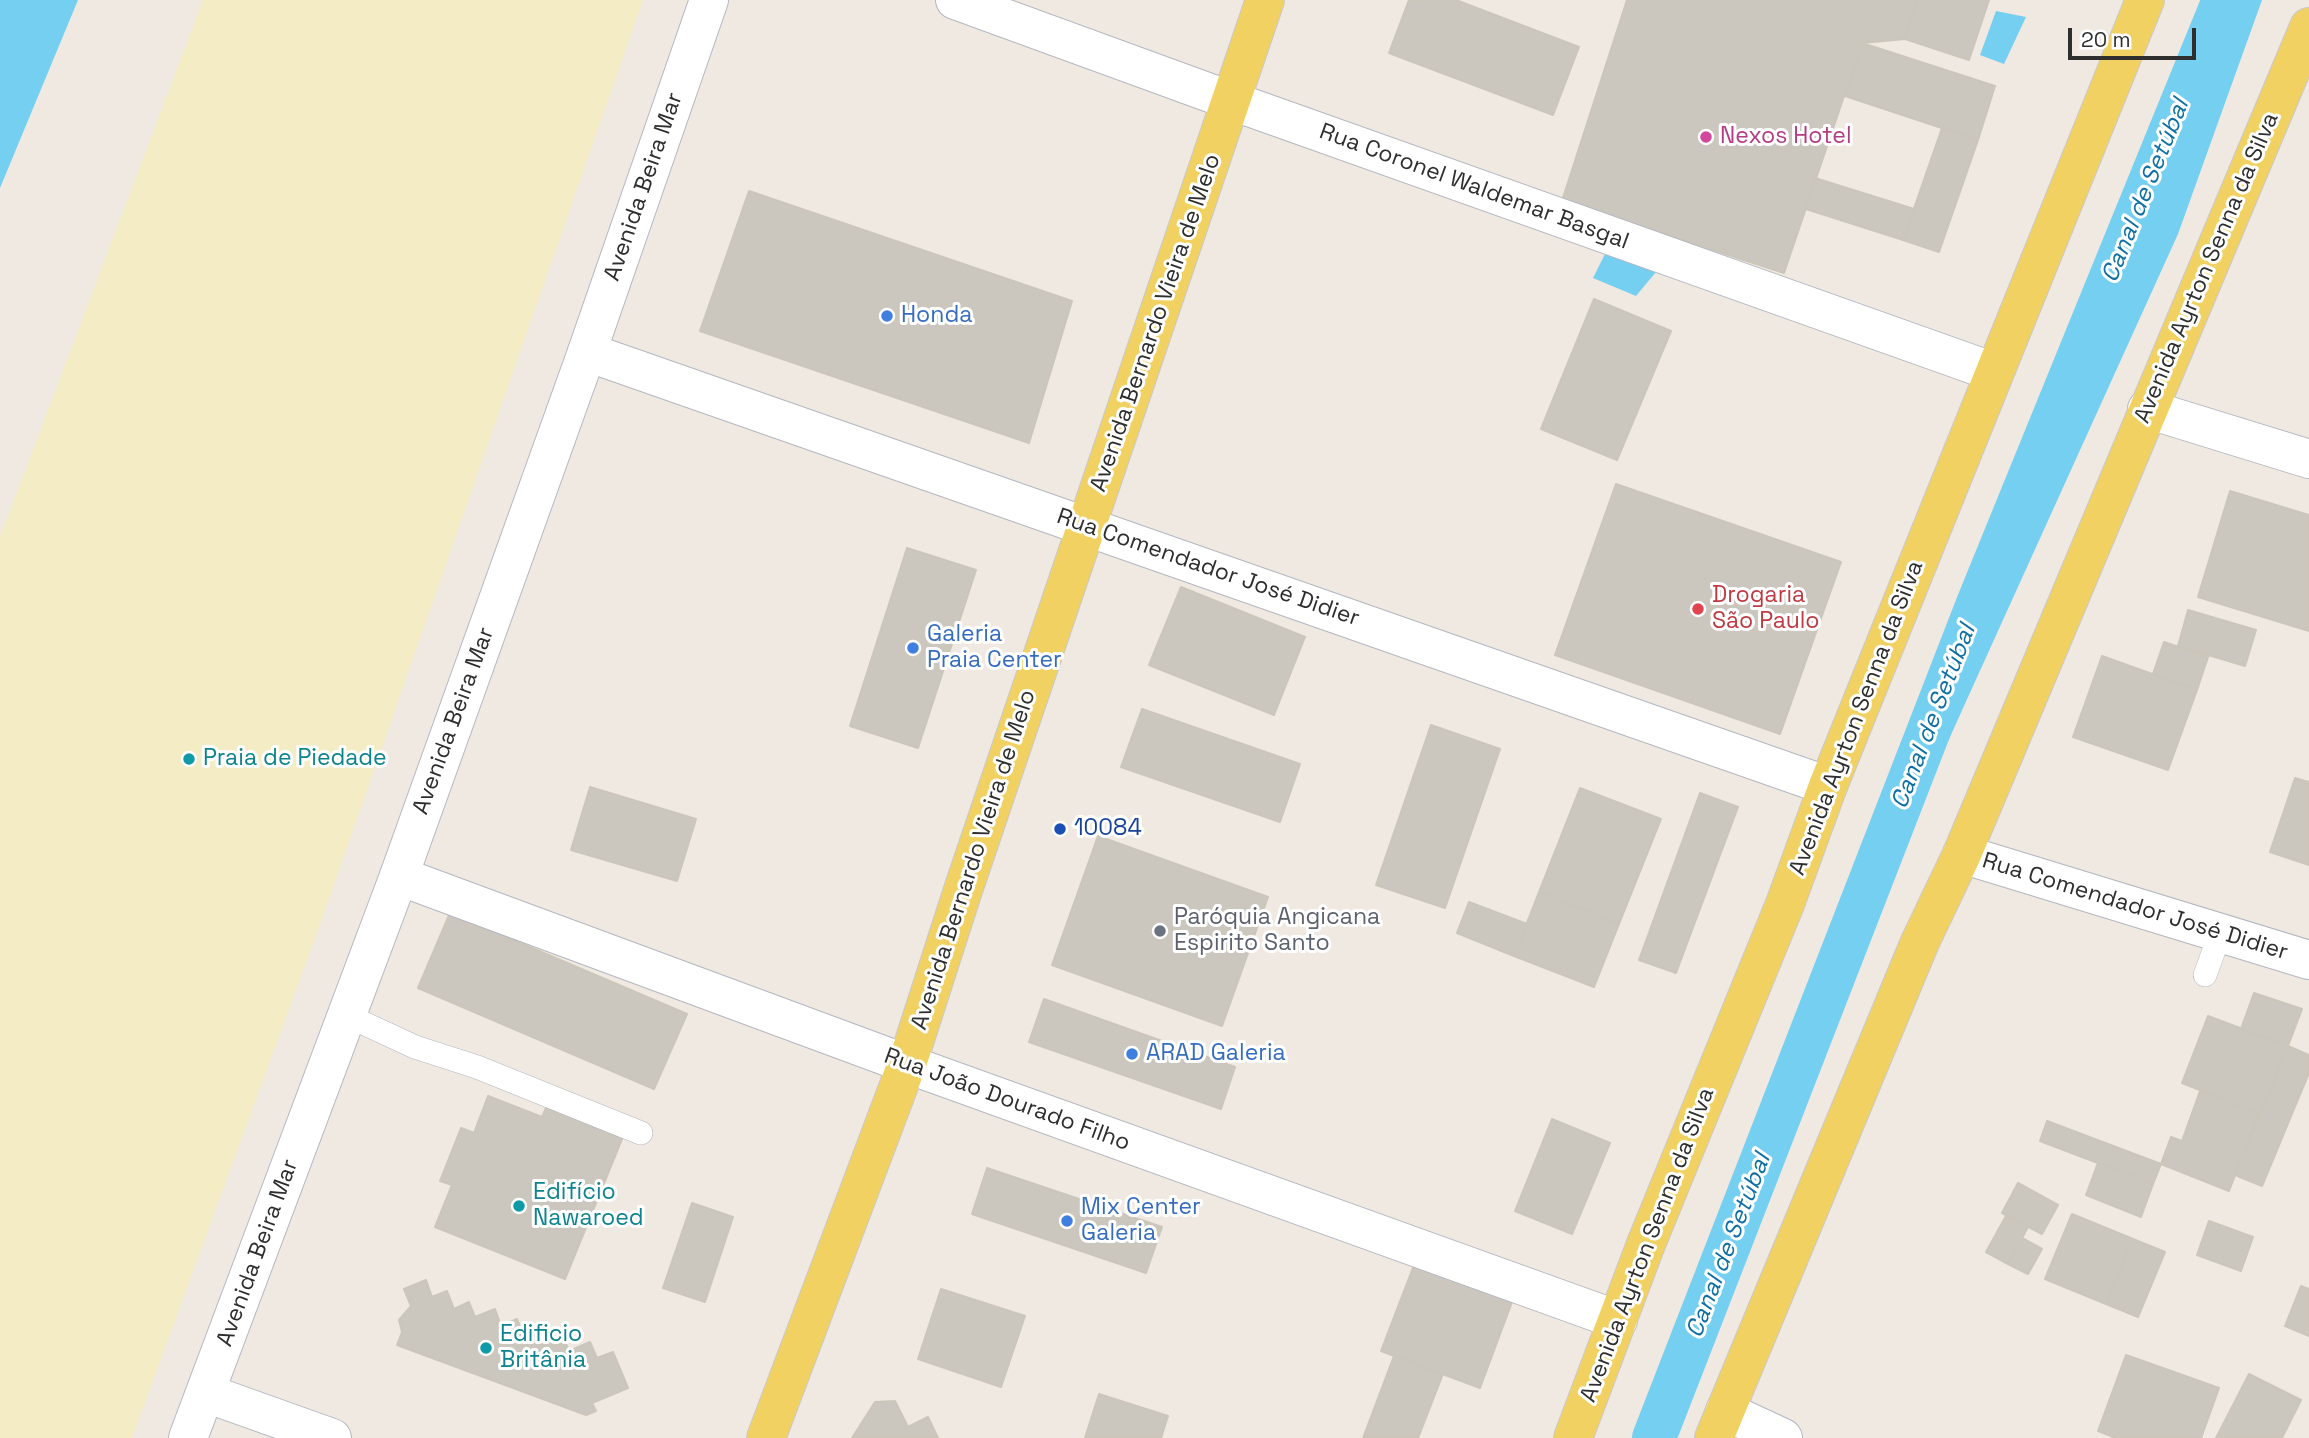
<!DOCTYPE html>
<meta charset="utf-8">
<style>
body{margin:0}
#map{position:relative;width:2309px;height:1438px;overflow:hidden;background:#efe9e1;font-family:"Space Grotesk",sans-serif}
canvas{display:block}
.scale{position:absolute;left:2068px;top:28px;width:128px;height:32px;box-sizing:border-box;border:4px solid #2e2e2e;border-top:0;padding-left:9px;font-size:21px;line-height:24px;white-space:nowrap;color:#2e2e2e;-webkit-text-stroke:5px #fff;paint-order:stroke}
</style>
<div id="map">
<canvas width="2309" height="1438"></canvas>
<div class="scale">20 m</div>
</div>
<script>
const context = document.querySelector('canvas').getContext('2d');
context.lineJoin = 'round';
function fill(path, color) { context.fillStyle = color; context.fill(path, 'evenodd'); }
const shape = rows => new Path2D(rows.map(r => 'M' + r).join(''));
function strokePath(path, color, width, dash) { context.strokeStyle = color; context.lineWidth = width; context.lineCap = dash ? 'butt' : 'round'; context.setLineDash(dash || []); context.stroke(path); }
function label(font, color, halo, rows, align = 'center') {
  context.font = font + ' "Space Grotesk",sans-serif'; context.lineWidth = 6; context.setLineDash([]); context.textBaseline = 'middle'; context.strokeStyle = halo; context.fillStyle = color; for (const [text, x, y, turn = 0] of rows) {
    context.save(); context.translate(x, y); context.rotate((+turn || 0) * Math.PI / 180); context.textAlign = isNaN(turn) ? turn : align; if (halo) context.strokeText(text, 0, 0); context.fillText(text, 0, 0); context.restore();
  }
}
const sand = shape([
 [203,0,643,0,322,919,132,1438,0,1438,0,537]
]);
const water = shape([
 [0,0,78,0,0,188],
 [2227,0,2262,0,2178,234,1876,900,1673,1438,1652,1438],
 [1996,11,2026,17,2004,64,1980,55],
 [1606,252,1656,272,1636,296,1593,278]
]);
const canal = shape([
 [1654,1438,1978,604,2224,0]
]);
const building = shape([
 [1409,0,1456,0,1579,47,1553,115,1389,53,1409,0],
 [1627,0,1918,0,1905,39,1862,43,1784,273,1562,201,1627,0],
 [1918,0,1989,0,1969,60,1905,39,1918,0],
 [1862,43,1995,86,1978,140,1845,96,1862,43],
 [1942,128,1978,140,1939,252,1903,240,1942,128],
 [1815,178,1914,209,1903,240,1806,209,1815,178],
 [749,191,1072,301,1029,443,700,331,749,191],
 [1594,299,1671,331,1617,460,1541,429,1594,299],
 [1616,484,1841,562,1780,734,1555,655,1616,484],
 [2230,491,2309,515,2309,631,2198,597,2230,491],
 [907,548,976,570,918,748,850,726,907,548],
 [1181,587,1305,637,1274,715,1149,665,1181,587],
 [2188,610,2256,630,2245,666,2178,646,2188,610],
 [2164,642,2208,657,2197,690,2153,674,2164,642],
 [2102,656,2197,690,2168,770,2073,737,2102,656],
 [1142,709,1300,764,1280,822,1121,767,1142,709],
 [1431,725,1500,749,1445,908,1376,885,1431,725],
 [2295,778,2309,782,2309,865,2270,852,2295,778],
 [590,787,696,819,677,881,571,850,590,787],
 [1580,788,1661,819,1619,924,1539,892,1580,788],
 [1700,793,1738,807,1676,973,1639,960,1700,793],
 [1098,836,1268,897,1222,1026,1052,965,1098,836],
 [1539,892,1619,924,1594,987,1514,956,1539,892],
 [1469,902,1527,924,1514,956,1457,933,1469,902],
 [450,913,687,1014,654,1089,418,988,450,913],
 [2254,993,2302,1009,2288,1046,2241,1029,2254,993],
 [1044,999,1235,1067,1221,1109,1029,1042,1044,999],
 [2208,1016,2288,1046,2261,1114,2182,1083,2208,1016],
 [2288,1046,2309,1055,2309,1073,2262,1186,2235,1175,2288,1046],
 [2200,1091,2259,1113,2229,1191,2161,1164,2171,1137,2182,1141,2200,1091],
 [488,1096,542,1117,546,1108,561,1115,565,1105,590,1115,586,1124,622,1139,565,1279,435,1227,452,1185,440,1181,461,1128,474,1133,488,1096],
 [1552,1119,1610,1143,1572,1234,1515,1211,1552,1119],
 [2047,1121,2161,1164,2153,1184,2040,1141,2047,1121],
 [2098,1163,2153,1184,2141,1217,2086,1195,2098,1163],
 [987,1168,1162,1227,1146,1273,972,1214,987,1168],
 [2018,1183,2058,1205,2042,1234,2002,1213,2018,1183],
 [692,1203,733,1217,705,1302,663,1288,692,1203],
 [2072,1214,2133,1239,2106,1304,2045,1279,2072,1214],
 [2006,1216,2028,1227,2008,1264,1986,1252,2006,1216],
 [2209,1221,2253,1237,2241,1271,2197,1255,2209,1221],
 [2022,1238,2042,1249,2028,1274,2008,1264,2022,1238],
 [2133,1239,2165,1252,2138,1317,2106,1304,2133,1239],
 [1414,1265,1512,1302,1480,1388,1381,1351,1414,1265],
 [426,1280,432,1297,447,1291,454,1309,469,1302,475,1317,495,1309,501,1326,517,1319,523,1334,539,1328,546,1342,563,1336,569,1351,590,1342,597,1358,613,1352,628,1388,592,1403,596,1411,586,1415,397,1345,402,1332,399,1320,411,1306,404,1289,426,1280],
 [2301,1286,2309,1289,2309,1336,2285,1326,2301,1286],
 [941,1289,1025,1316,1001,1387,918,1359,941,1289],
 [2126,1355,2219,1388,2201,1438,2116,1438,2098,1431,2126,1355],
 [1394,1356,1443,1374,1418,1438,1363,1438,1394,1356],
 [2249,1374,2301,1400,2282,1438,2216,1438,2249,1374],
 [1099,1394,1168,1416,1161,1438,1085,1438,1099,1394],
 [895,1401,908,1427,928,1417,938,1438,852,1438,875,1402,895,1401]
]);
const service = shape([
 [2205,975,2220,934],
 [346,1015,415,1047,477,1067,641,1133]
]);
const minor = shape([
 [955,0,1232,101,1994,372],
 [587,352,1828,786],
 [2147,409,2309,459],
 [1962,854,2309,960],
 [399,876,907,1064,1618,1320],
 [206,1393,332,1438],
 [1725,1411,1783,1438]
]);
const secondary = shape([
 [188,1438,399,876,587,352,709,0]
]);
const primary = shape([
 [766,1438,907,1064,963,890,1265,0],
 [1573,1438,1646,1244,1785,904,1828,786,2145,0],
 [1714,1438,1920,942,1962,854,2309,27]
]);
const markers = [
 [1706,137,7,"#d1479c"],
 [887,316,7,"#3f7fe0"],
 [1698,609,7,"#e0444e"],
 [913,648,7,"#3f7fe0"],
 [189,759,7,"#0f9aa8"],
 [1060,829,7,"#1a4fb4"],
 [1160,931,7,"#6b7280"],
 [1132,1054,7,"#3f7fe0"],
 [519,1206,7,"#0f9aa8"],
 [1067,1221,7,"#3f7fe0"],
 [486,1348,7,"#0f9aa8"]
];
const hotelNames = [
 ["Nexos Hotel",1720,137]
];
const streetNames = [
 ["Avenida Beira Mar",644,187,-71],
 ["Rua Coronel Waldemar Basgal",1474,187,20],
 ["Avenida Ayrton Senna da Silva",2207,268,-67],
 ["Avenida Bernardo Vieira de Melo",1156,323,-71],
 ["Rua Comendador José Didier",1208,568,19],
 ["Avenida Ayrton Senna da Silva",1857,718,-69],
 ["Avenida Beira Mar",454,721,-70],
 ["Avenida Bernardo Vieira de Melo",974,860,-72],
 ["Rua Comendador José Didier",2135,907,17],
 ["Rua João Dourado Filho",1007,1100,20],
 ["Avenida Ayrton Senna da Silva",1648,1245,-69],
 ["Avenida Beira Mar",258,1253,-70]
];
const shopNames = [
 ["Honda",901,316],
 ["Galeria",927,635],
 ["Praia Center",927,661],
 ["ARAD Galeria",1146,1054],
 ["Mix Center",1081,1208],
 ["Galeria",1081,1234]
];
const healthNames = [
 ["Drogaria",1712,596],
 ["São Paulo",1712,622]
];
const cultureNames = [
 ["Praia de Piedade",203,759],
 ["Edifício",533,1193],
 ["Nawaroed",533,1219],
 ["Edificio",500,1335],
 ["Britânia",500,1361]
];
const transitNames = [
 ["10084",1074,829]
];
const worshipNames = [
 ["Paróquia Angicana",1174,918],
 ["Espirito Santo",1174,944]
];
const waterNames = [
 ["Canal de Setúbal",2146,191,-68],
 ["Canal de Setúbal",1934,717,-69],
 ["Canal de Setúbal",1729,1246,-69]
];
fill(sand, '#f3ecc5');
fill(water, '#75cff0');
strokePath(canal, '#75cff0', 44);
fill(building, '#cbc7bf');
strokePath(building, '#cbc5ba', 2);
strokePath(service, '#b4b7c1', 24);
strokePath(minor, '#b4b7c1', 40);
strokePath(secondary, '#b4b7c1', 40);
strokePath(primary, '#c9c9c9', 40);
strokePath(service, '#fff', 23);
strokePath(minor, '#fff', 38);
strokePath(secondary, '#fff', 38);
strokePath(primary, '#f2d163', 38);
for (const [x, y, r, color] of markers) { const dot = new Path2D(); dot.arc(x, y, r, 0, 2 * Math.PI); context.fillStyle = color; context.fill(dot); strokePath(dot, '#fff', 2.5); }
label('23px', '#b23c85', '#fff', hotelNames, 'left');
label('23px', '#2e2e2e', '#fff', streetNames);
label('23px', '#366cbe', '#fff', shopNames, 'left');
label('23px', '#be3a42', '#fff', healthNames, 'left');
label('23px', '#0d838f', '#fff', cultureNames, 'left');
label('23px', '#164399', '#fff', transitNames, 'left');
label('23px', '#5b616d', '#fff', worshipNames, 'left');
label('italic 24px', '#0d6fa3', '#fff', waterNames);
</script>
